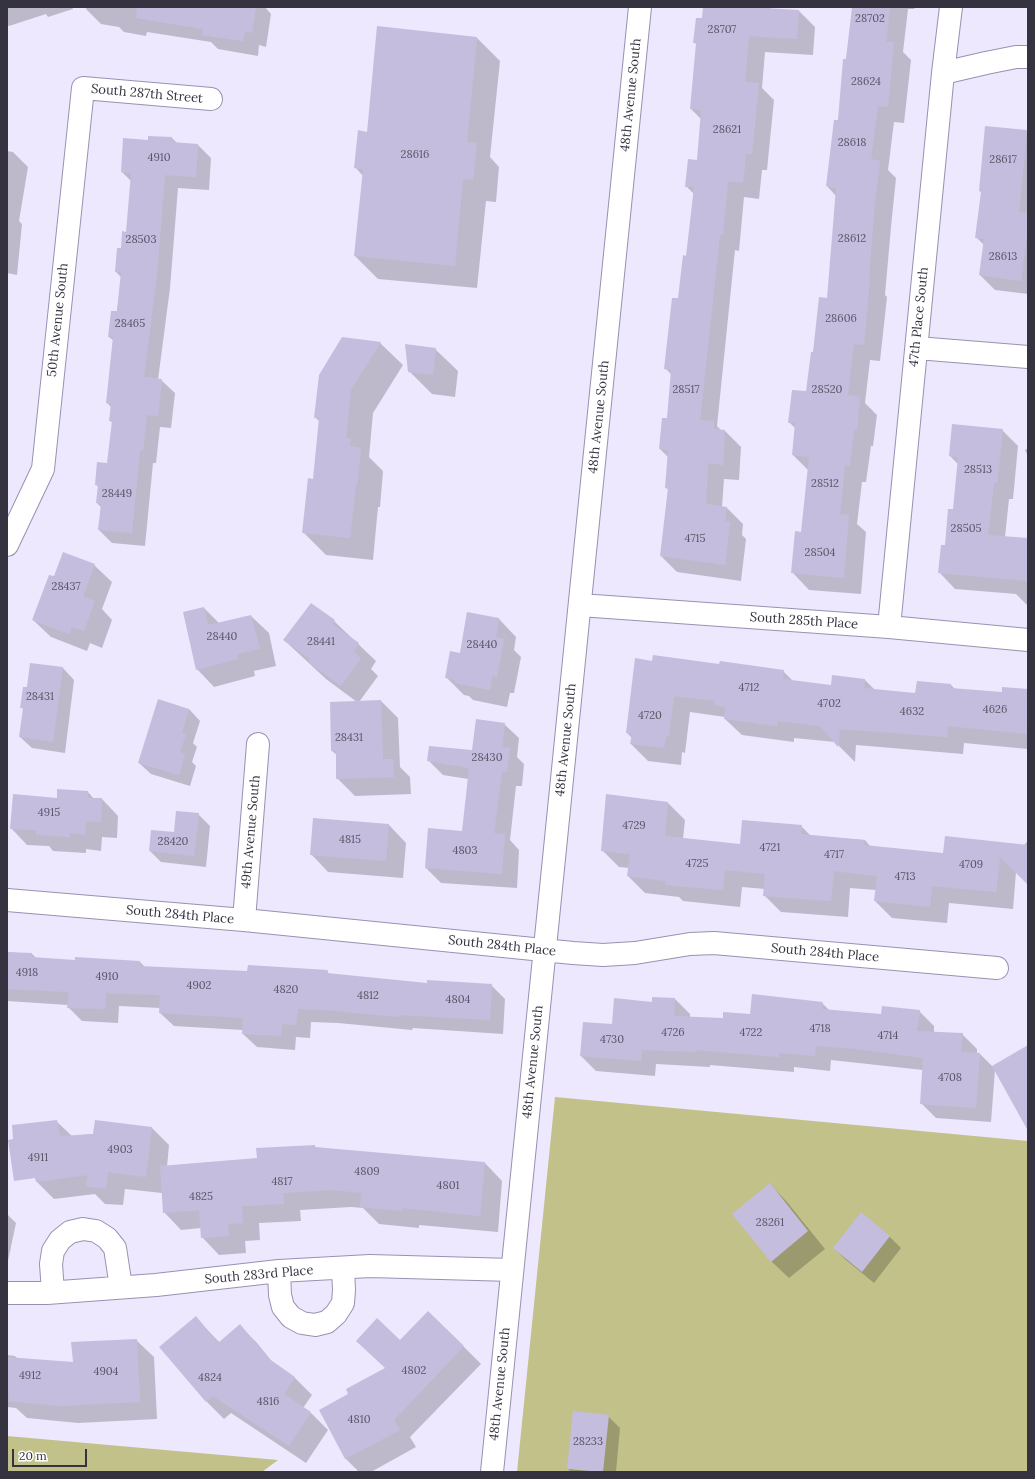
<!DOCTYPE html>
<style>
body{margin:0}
#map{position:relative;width:1035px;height:1479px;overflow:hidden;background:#ede8fd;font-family:Lora,serif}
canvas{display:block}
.frame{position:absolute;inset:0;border:8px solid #363340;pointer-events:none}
.scale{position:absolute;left:12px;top:1449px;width:75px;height:18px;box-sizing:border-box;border:2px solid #363340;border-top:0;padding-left:5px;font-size:12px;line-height:14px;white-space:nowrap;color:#363340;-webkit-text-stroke:3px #fff;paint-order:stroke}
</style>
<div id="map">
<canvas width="1035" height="1479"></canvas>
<div class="frame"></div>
<div class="scale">20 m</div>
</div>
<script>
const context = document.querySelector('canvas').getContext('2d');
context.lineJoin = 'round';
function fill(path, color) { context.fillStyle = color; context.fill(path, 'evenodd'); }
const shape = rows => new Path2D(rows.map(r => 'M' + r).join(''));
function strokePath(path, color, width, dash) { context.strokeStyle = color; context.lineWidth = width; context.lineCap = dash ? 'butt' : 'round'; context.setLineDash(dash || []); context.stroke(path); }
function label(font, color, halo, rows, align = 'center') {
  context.font = font + ' Lora,serif'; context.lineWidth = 3.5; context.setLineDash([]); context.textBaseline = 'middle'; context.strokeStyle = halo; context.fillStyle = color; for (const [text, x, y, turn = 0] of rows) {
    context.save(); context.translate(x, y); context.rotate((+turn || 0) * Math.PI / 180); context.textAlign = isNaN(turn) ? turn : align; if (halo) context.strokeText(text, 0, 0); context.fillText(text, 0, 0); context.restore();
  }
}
const forest = shape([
 [555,1097,1028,1141,1028,1472,517,1472],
 [7,1436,278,1460,262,1472,7,1472]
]);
const shadow = shape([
 [7,7,72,7,73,9,48,17,46,14,9,26,7,25],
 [86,7,265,7,271,14,266,47,259,45,258,56,218,49,211,42,147,32,146,36,124,32,119,27,101,24,86,9],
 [704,7,770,7,770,9,799,11,815,27,813,55,765,52,762,88,774,100,767,170,762,170,759,199,744,197,739,251,735,250,717,426,722,431,725,431,741,447,739,480,724,479,722,507,727,508,743,524,742,535,746,539,741,581,677,572,661,556,669,490,666,488,669,458,660,449,668,419,672,375,665,368,687,257,694,194,686,186,698,161,702,120,691,109,697,45,694,42,703,19],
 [853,7,915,7,914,9,908,9,903,52,911,60,904,123,894,122,888,170,896,178,891,227,885,295,887,297,880,361,870,360,865,403,877,415,873,446,871,446,866,482,862,482,857,524,866,532,861,594,809,590,793,573,802,533,809,471,793,455,796,429,789,422,807,392,814,353,828,299,836,196,827,186,838,121],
 [378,28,477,38,500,61,490,157,499,167,496,202,486,201,477,288,378,279,355,256,363,176,355,167,368,133],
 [1026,131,1028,132,1028,294,995,290,980,275,984,245,976,237,982,193,980,191],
 [172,138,177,143,198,145,211,158,209,190,178,188,170,288,158,380,161,380,175,393,171,428,160,427,156,463,153,463,145,546,112,543,99,530,101,507,97,503,99,487,96,485,108,464,113,423,110,421,111,407,107,403,114,341,109,337,117,312,121,277,116,272,127,233,131,181,122,172,149,141],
 [7,148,7,151,13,152,28,167,19,221,22,224,17,275,7,273],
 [380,343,403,365,373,413,369,457,383,471,380,507,378,507,373,560,326,555,303,532,314,480,320,422,315,417],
 [435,349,458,371,455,397,432,394,409,371],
 [1002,430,1018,446,1013,499,1009,499,1005,537,1028,539,1028,606,1016,594,955,589,939,572,954,510,958,464,950,456],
 [1028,448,1028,456,1025,450],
 [94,565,112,582,102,609,112,620,102,648,90,643,87,651,51,637,33,620,54,578],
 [204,608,219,623,251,616,269,633,276,666,254,671,255,676,214,687,197,669],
 [467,613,499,619,516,637,514,650,521,657,514,693,510,693,507,707,473,700,469,696,464,695,447,678,460,655],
 [334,621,376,661,371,669,378,676,359,702,381,701,398,718,400,767,410,777,411,794,355,796,337,778,337,755,332,751,357,702,326,679,284,640],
 [653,662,720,665,783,671,793,681,832,686,865,680,875,690,916,694,951,685,955,689,1003,693,1028,690,1028,749,964,743,963,754,856,745,855,762,835,742,794,738,794,742,742,735,725,719,725,717,690,712,685,753,682,752,681,765,648,761,631,744,632,738,627,733],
 [63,668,74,680,65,753,32,748,20,737,24,710,21,707,27,688],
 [189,709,200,721,193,743,197,747,192,762,196,766,190,786,151,774,139,763],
 [504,724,519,738,517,757,524,764,522,786,516,786,510,840,519,850,517,888,441,883,426,868,463,832,468,779,443,775,428,760,473,751],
 [88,792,94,799,102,799,118,816,117,838,102,837,101,851,86,849,86,853,53,851,49,846,27,845,11,828,58,799],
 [668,803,685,820,683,839,741,845,801,826,811,836,865,840,870,846,944,854,1023,846,1028,841,1028,884,1016,872,1013,909,949,903,947,923,892,918,875,901,876,890,850,888,848,917,781,912,764,895,765,889,742,887,740,907,683,901,679,897,645,893,628,876,629,868,619,867,602,850],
 [198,814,210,826,206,867,161,862,150,851,175,834],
 [389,825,406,843,403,878,328,872,311,854],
 [7,952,32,954,36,958,76,961,140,962,145,967,248,972,327,971,330,975,428,984,491,985,505,999,503,1034,413,1028,412,1030,338,1023,311,1022,310,1038,296,1037,295,1050,257,1047,243,1034,243,1030,174,1026,160,1013,160,1008,119,1006,118,1023,82,1021,68,1007,68,1005,7,1001],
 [675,999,690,1014,690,1018,724,1019,822,1003,830,1011,882,1015,919,1011,934,1026,934,1033,962,1034,977,1049,977,1054,980,1054,993,1067,1028,1046,1028,1122,995,1070,991,1122,936,1118,921,1103,923,1070,831,1060,830,1071,794,1067,794,1072,710,1065,710,1067,656,1064,655,1076,596,1071,581,1056,613,1025,653,1003],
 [56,1121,72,1136,152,1128,169,1145,167,1167,258,1159,315,1146,316,1148,485,1163,502,1181,498,1232,419,1225,419,1228,379,1224,363,1208,351,1207,300,1210,301,1221,259,1223,260,1240,245,1241,246,1253,219,1255,202,1237,201,1228,181,1230,164,1212,162,1193,125,1189,123,1205,105,1204,95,1194,54,1199,37,1182,30,1124],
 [770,1184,787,1202,825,1249,789,1278,771,1261],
 [861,1213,890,1237,901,1248,874,1283,846,1260,834,1248],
 [7,1214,16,1223,8,1261,7,1261],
 [196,1318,220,1343,240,1326,257,1343,274,1364,295,1378,312,1395,303,1408,311,1413,328,1430,306,1463,231,1413,224,1419,207,1402,160,1347],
 [136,1340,154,1357,157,1419,78,1423,27,1418,16,1408,7,1407,7,1355,15,1356,18,1359,74,1363],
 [400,1342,463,1346,481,1364,410,1437,416,1447,371,1472,359,1472,346,1459,320,1410,349,1394,386,1368],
 [608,1416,620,1428,616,1472,571,1472,568,1469]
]);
const building = shape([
 [137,7,256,7,252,33,245,31,243,41,202,35,203,29,136,18],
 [703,7,748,7,799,10,797,39,749,36,745,82,759,83,752,154,746,154,743,183,728,181,723,235,720,235,700,420,714,421,714,429,725,430,723,465,708,463,706,504,727,507,725,521,730,522,725,565,660,556,668,488,665,488,668,450,659,449,662,418,667,418,671,370,664,369,672,298,678,298,683,255,686,256,694,187,685,187,688,159,697,160,701,110,690,109,696,43,693,43,696,18,702,18],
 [852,7,890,7,886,42,894,42,888,107,878,106,871,159,880,161,874,210,869,279,870,279,864,345,854,344,848,395,860,397,857,430,854,429,850,466,845,465,840,514,849,515,844,578,791,573,795,531,801,532,809,457,792,455,795,423,788,423,792,390,806,391,811,352,813,352,819,297,827,298,836,188,826,186,834,120,838,120,843,59,846,59],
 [377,26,477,37,467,142,477,143,473,180,463,179,455,266,354,256,363,169,354,168,358,130,367,132],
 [985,126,1027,130,1019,212,1028,213,1028,226,1021,281,979,275,984,239,975,238,981,192,979,191],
 [148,136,172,137,172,142,198,144,196,177,165,175,157,274,144,377,162,379,158,416,147,415,143,451,140,450,132,533,98,530,101,504,96,503,98,485,95,485,97,462,107,463,112,421,109,421,111,404,106,403,113,337,108,337,111,311,117,311,121,272,115,272,117,248,121,248,122,231,126,232,131,173,121,172,123,138,148,140],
 [342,337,381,342,351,390,346,438,351,439,350,446,361,448,357,485,356,485,350,538,302,533,308,478,313,479,319,418,314,418,319,375],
 [405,344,436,348,433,375,408,372],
 [952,424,1003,429,997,483,994,483,988,535,1028,538,1028,581,938,573,941,545,945,545,948,509,953,509,958,457,949,456],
 [63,552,95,564,83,597,95,601,84,631,72,627,69,634,32,620,49,575,54,576],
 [311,603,335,620,332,624,359,643,354,652,361,658,341,686,308,662,310,659,283,640],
 [204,607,208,625,251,615,260,649,237,654,238,659,196,670,183,612],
 [467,612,499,618,496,637,504,639,497,677,492,676,490,690,455,683,455,680,445,678,450,651,460,653],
 [653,655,719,664,720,661,784,670,783,679,831,685,832,675,865,679,864,688,915,693,917,681,951,684,951,688,1002,692,1002,687,1028,689,1028,734,948,726,947,737,840,729,838,747,820,726,778,721,777,726,724,719,725,707,714,705,715,701,674,696,669,736,666,736,664,748,630,744,632,734,626,733,635,658,652,661],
 [30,663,63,667,53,742,19,737,23,708,20,708,23,687,27,687],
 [158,699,189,709,182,733,186,734,180,752,185,754,179,775,138,763],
 [381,700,383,759,393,759,394,777,336,779,336,751,331,751,330,702],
 [476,719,505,723,502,747,510,748,507,772,502,771,494,833,505,834,502,874,425,868,428,828,462,831,469,768,427,761,429,746,472,750],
 [57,789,88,791,88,798,102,798,101,822,86,821,85,835,70,833,70,837,36,835,36,830,10,829,13,794,57,798],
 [606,794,668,802,665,836,740,844,742,820,802,825,801,834,865,840,864,845,943,853,945,836,1028,845,1028,885,1000,857,996,892,932,886,930,907,874,901,877,876,834,871,831,901,763,896,765,874,725,870,723,890,665,885,666,881,627,876,630,854,601,851],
 [176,811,199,813,194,856,149,851,151,830,174,832],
 [313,818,389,824,386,861,310,855],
 [7,952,32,953,32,957,75,960,75,957,140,961,140,966,247,971,248,965,328,970,327,973,427,983,427,980,492,984,490,1020,399,1015,399,1017,324,1010,298,1009,296,1025,282,1024,281,1036,242,1034,243,1018,159,1013,160,995,106,993,105,1009,67,1008,69,992,7,989],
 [752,994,823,1002,822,1009,881,1014,882,1006,920,1010,917,1031,963,1033,961,1052,980,1053,976,1108,920,1104,923,1058,857,1049,816,1046,815,1056,779,1053,779,1057,696,1050,696,1052,642,1050,641,1061,580,1056,583,1022,612,1024,614,998,652,1002,652,997,675,998,674,1016,723,1018,723,1012,750,1014],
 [1028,1045,1028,1131,992,1066],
 [57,1120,60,1136,93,1134,95,1120,152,1127,146,1177,108,1172,106,1189,86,1186,88,1175,36,1182,35,1178,14,1181,8,1140,13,1139,12,1125],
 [315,1145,315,1147,485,1162,480,1216,402,1208,402,1211,360,1207,362,1193,333,1190,283,1193,284,1204,242,1206,243,1223,228,1224,229,1236,201,1238,199,1210,163,1213,160,1166,257,1158,256,1148],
 [770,1183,808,1231,771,1262,732,1214],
 [861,1212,890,1236,862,1272,833,1248],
 [428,1311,464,1346,394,1420,400,1430,345,1459,319,1410,348,1394,346,1389,385,1368,356,1341,377,1318,400,1340],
 [196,1316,218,1343,240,1324,268,1358,295,1377,284,1394,311,1412,289,1446,213,1396,206,1402,159,1347],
 [137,1339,140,1402,60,1406,8,1401,9,1392,7,1392,7,1357,73,1362,71,1342],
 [573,1411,609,1415,603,1472,567,1469]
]);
const street = shape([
 [943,73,986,63,1016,57,1028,57],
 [917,348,1028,357],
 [7,545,43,469,83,88,211,99],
 [580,605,889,627,1028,640],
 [889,627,943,73,951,7],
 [7,900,244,920,573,953,603,955,635,953,690,944,714,943,997,968],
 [244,920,258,744],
 [279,1271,280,1295,283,1307,291,1317,302,1323,315,1325,327,1322,336,1314,343,1303,344,1290,343,1268],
 [53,1292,51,1264,53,1251,60,1240,70,1232,83,1229,96,1231,107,1238,115,1248,121,1287],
 [7,1293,47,1293,156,1285,279,1271,370,1266,512,1270],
 [492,1472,640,7]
]);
const numberNames = [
 ["28702",870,19],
 ["28707",722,30],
 ["28624",866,82],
 ["28621",727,130],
 ["28618",852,143],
 ["28616",415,155],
 ["4910",159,158],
 ["28617",1003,160],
 ["28612",852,239],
 ["28503",141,240],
 ["28613",1003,257],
 ["28606",841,319],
 ["28465",130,324],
 ["28517",686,390],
 ["28520",827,390],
 ["28513",978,470],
 ["28512",825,484],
 ["28449",117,494],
 ["28505",966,529],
 ["4715",695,539],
 ["28504",820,553],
 ["28437",66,587],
 ["28440",222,637],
 ["28441",321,642],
 ["28440",482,645],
 ["4712",749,688],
 ["28431",40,697],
 ["4702",829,704],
 ["4626",995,710],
 ["4632",912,712],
 ["4720",650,716],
 ["28431",349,738],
 ["28430",487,758],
 ["4915",49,813],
 ["4729",634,826],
 ["4815",350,840],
 ["28420",173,842],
 ["4721",770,848],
 ["4803",465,851],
 ["4717",834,855],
 ["4725",697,864],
 ["4709",971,865],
 ["4713",905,877],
 ["4918",27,973],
 ["4910",107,977],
 ["4902",199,986],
 ["4820",286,990],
 ["4812",368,996],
 ["4804",458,1000],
 ["4718",820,1029],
 ["4726",673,1033],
 ["4722",751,1033],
 ["4714",888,1036],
 ["4730",612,1040],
 ["4708",950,1078],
 ["4903",120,1150],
 ["4911",38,1158],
 ["4809",367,1172],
 ["4817",282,1182],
 ["4801",448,1186],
 ["4825",201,1197],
 ["28261",770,1223],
 ["4802",414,1371],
 ["4904",106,1372],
 ["4912",30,1376],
 ["4824",210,1378],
 ["4816",268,1402],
 ["4810",359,1420],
 ["28233",588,1442]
];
const streetNames = [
 ["South 287th Street",147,94,5],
 ["48th Avenue South",631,95,-84],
 ["47th Place South",919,317,-84],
 ["50th Avenue South",58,320,-84],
 ["48th Avenue South",599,417,-84],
 ["South 285th Place",804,621,4],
 ["48th Avenue South",566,740,-84],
 ["49th Avenue South",251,832,-85],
 ["South 284th Place",180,915,5],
 ["South 284th Place",502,946,6],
 ["South 284th Place",825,953,5],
 ["48th Avenue South",533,1062,-84],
 ["South 283rd Place",259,1275,-5],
 ["48th Avenue South",500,1384,-84]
];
fill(forest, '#c2c18a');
fill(shadow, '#0003');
fill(building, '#c5bdde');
strokePath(street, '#9991b1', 24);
strokePath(street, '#fff', 22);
label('11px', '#5a5668', null, numberNames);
label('13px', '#363340', '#fff', streetNames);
</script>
